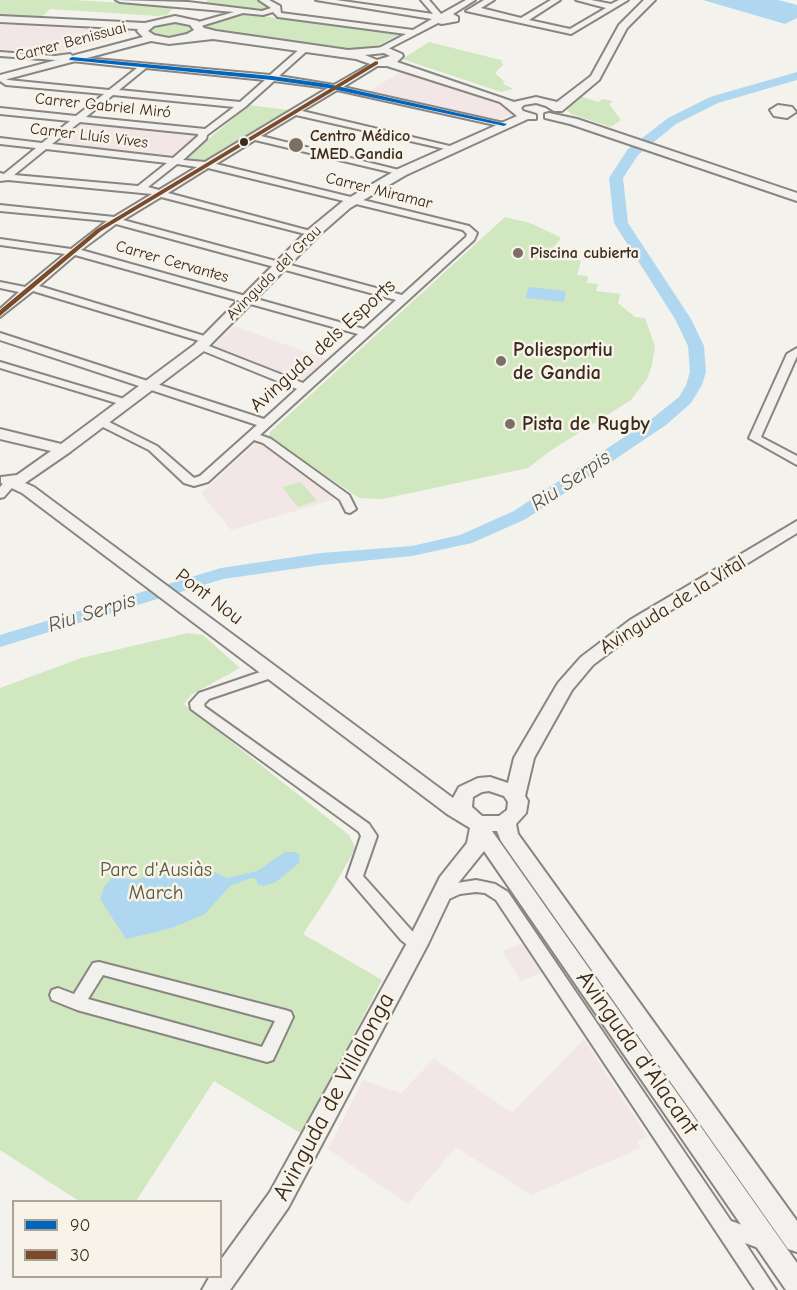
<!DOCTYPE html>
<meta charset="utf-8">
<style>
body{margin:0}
#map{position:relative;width:797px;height:1290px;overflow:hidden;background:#f4f2ec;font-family:"Comic Neue",sans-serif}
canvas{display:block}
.legend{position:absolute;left:12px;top:1200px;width:210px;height:78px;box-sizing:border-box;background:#f7f3e8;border:2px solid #aca397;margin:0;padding:8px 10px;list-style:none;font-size:18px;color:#3b2a1e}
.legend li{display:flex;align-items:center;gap:12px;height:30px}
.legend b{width:30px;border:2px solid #aca397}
</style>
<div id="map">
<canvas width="797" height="1290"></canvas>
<ul class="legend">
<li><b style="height:8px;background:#0065bd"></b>90</li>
<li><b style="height:8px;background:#7a4b2a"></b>30</li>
</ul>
</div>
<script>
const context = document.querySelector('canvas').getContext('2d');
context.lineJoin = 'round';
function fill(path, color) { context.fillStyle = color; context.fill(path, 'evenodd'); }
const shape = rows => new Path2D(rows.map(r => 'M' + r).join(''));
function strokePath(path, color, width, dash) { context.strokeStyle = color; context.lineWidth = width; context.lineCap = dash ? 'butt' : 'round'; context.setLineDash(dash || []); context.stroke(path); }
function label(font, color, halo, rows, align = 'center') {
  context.font = font + ' "Comic Neue",sans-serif'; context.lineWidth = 5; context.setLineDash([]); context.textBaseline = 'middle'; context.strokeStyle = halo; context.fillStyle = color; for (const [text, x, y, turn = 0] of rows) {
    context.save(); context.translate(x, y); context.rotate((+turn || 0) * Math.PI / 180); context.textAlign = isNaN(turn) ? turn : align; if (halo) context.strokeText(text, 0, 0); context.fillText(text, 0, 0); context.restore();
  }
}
const built = shape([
 [0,24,128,31,133,33,56,55,0,51],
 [403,70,501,103,506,105,513,115,497,120,368,92],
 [87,121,195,134,196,136,172,156,166,157,57,142,82,122],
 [234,326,326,359,298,384,212,348],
 [258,441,303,474,339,498,231,530,201,493],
 [527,942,548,970,521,981,502,951],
 [584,1039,648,1137,637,1142,641,1148,531,1195,456,1147,408,1204,328,1149,363,1080,401,1093,434,1059,512,1113]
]);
const green = shape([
 [0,0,73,0,175,6,167,15,157,16,50,9,41,18,0,16],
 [207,0,256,0,271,8,260,11,210,4,206,2],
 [248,14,399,35,376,46,356,50,212,32,206,28,211,23],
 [172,21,189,25,192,30,187,35,174,38,155,36,148,32,150,27],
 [429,42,501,60,503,65,495,73,505,82,502,83,513,89,501,92,402,59],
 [580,96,598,102,603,99,613,101,609,104,621,120,611,127,571,114,566,109,567,106],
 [249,105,288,110,202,162,186,158],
 [505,217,530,223,560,237,560,240,551,250,581,261,577,275,588,276,587,283,598,284,596,291,620,294,618,303,635,317,645,318,655,346,652,365,647,379,631,400,550,451,528,468,382,499,359,498,269,437,270,432],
 [301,482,317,501,298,507,282,487],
 [188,633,203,635,240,668,191,695,184,704,349,835,353,843,355,849,329,895,303,934,382,980,302,1134,214,1081,136,1201,79,1201,0,1150,0,688,81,658]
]);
const water = shape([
 [703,0,778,0,797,5,797,18,785,24],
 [529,287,566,291,564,302,525,298],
 [285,852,294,852,300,855,299,863,276,882,264,886,258,885,256,879,251,878,230,886,205,914,172,928,126,939,100,899,104,887,113,876,134,880,182,868,205,868,228,878,257,871]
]);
const river = shape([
 [797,72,797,80,718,103,676,124,638,155,623,178,628,223,691,319,704,346,706,372,702,385,691,403,666,425,526,519,472,543,412,556,321,565,223,579,0,647,0,635,221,568,321,553,412,546,460,535,514,511,654,417,679,397,686,385,690,372,688,346,675,319,614,223,609,178,628,149,668,118,710,97,797,72]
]);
const street = shape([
 [116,0,188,2,262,11,271,8,259,0,269,0,280,6,281,13,413,30,432,19,316,0,336,0,433,14,421,0,429,0,441,14,466,0,475,0,453,14,458,17,458,21,442,24,438,23,382,52,379,52,379,48,406,34,278,17,273,12,263,15,243,13,198,27,194,25,195,23,234,12,120,2,116,0],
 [484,0,494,0,481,8,521,18,551,0,560,0,529,20,570,29,606,8,576,0,591,0,611,4,619,0,628,0,571,34,466,11,484,0],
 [302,47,309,49,279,76,334,85,376,61,380,63,379,65,343,87,508,124,504,127,337,90,302,111,458,148,454,151,296,115,261,136,407,172,402,175,255,140,216,164,469,226,477,233,474,240,260,435,271,439,349,495,356,509,350,513,346,512,340,500,263,443,254,440,208,482,194,486,184,483,149,450,97,424,97,420,105,420,157,446,194,478,200,476,257,425,0,340,0,333,264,419,297,389,201,350,201,346,209,346,303,383,358,334,75,255,39,286,211,338,212,340,211,342,203,342,33,291,0,317,0,309,19,292,0,288,0,282,25,287,65,254,0,245,0,239,71,249,107,221,0,211,0,205,114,217,152,194,8,180,0,181,0,173,4,174,36,148,0,144,0,138,42,143,70,121,0,114,0,108,76,116,104,94,6,85,0,81,0,76,8,80,109,90,137,68,72,61,68,59,55,60,0,56,0,52,55,56,70,54,74,57,270,75,302,47],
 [146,68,265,80,240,102,119,90,146,68],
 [274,81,328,88,205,162,183,160,206,139,207,135,245,107,274,81],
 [113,95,234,107,205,129,86,117,113,95],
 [80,122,198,134,198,136,173,158,52,144,80,122],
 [46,149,167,163,138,186,14,175,46,149],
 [177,164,197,167,159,190,148,187,177,164],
 [208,168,463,230,467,234,466,237,402,295,123,220,161,197,313,236,318,233,168,193,208,168],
 [116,224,396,300,364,329,81,250,116,224],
 [778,105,792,107,796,112,787,118,774,116,770,110,778,105],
 [797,348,797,356,761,437,797,456,797,465,749,438,787,354,797,348],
 [0,362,131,401,133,403,131,405,123,405,0,368,0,362],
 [11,478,17,482,4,497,0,498,0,487,7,479,11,478],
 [272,668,279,673,277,676,209,699,204,704,205,707,369,824,377,836,363,876,413,932,423,940,425,944,423,948,417,950,411,948,401,940,347,877,361,836,359,832,191,709,190,703,199,693,272,668],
 [476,880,495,884,508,892,731,1221,771,1235,773,1241,771,1247,764,1250,745,1243,776,1290,755,1290,496,900,485,893,476,892,460,894,440,903,434,901,432,897,434,893,451,884,476,880],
 [99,962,285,1010,291,1012,293,1017,273,1060,267,1062,77,1010,52,1000,50,995,52,990,58,988,74,994,93,963,99,962],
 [103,975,275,1021,262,1047,88,999,103,975]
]);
const secondary = shape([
 [644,0,655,0,627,28,599,80,562,111,554,111,546,106,536,103,524,105,521,108,523,111,536,115,536,119,528,119,406,175,350,208,318,236,204,351,70,452,25,483,34,487,453,798,459,787,478,778,490,777,508,783,514,758,558,683,581,657,630,620,797,521,797,533,642,628,593,665,572,690,534,758,525,796,528,801,526,813,516,824,518,834,797,1221,797,1252,788,1249,501,841,497,831,492,831,797,1263,797,1290,786,1290,484,851,455,887,428,944,288,1208,230,1290,202,1290,210,1276,220,1276,220,1261,270,1192,407,943,440,877,467,843,470,828,447,814,22,493,1,483,1,477,17,475,51,451,0,439,0,429,61,444,194,345,308,230,342,202,398,169,517,116,500,102,387,66,376,66,356,59,213,39,169,44,151,41,0,81,0,75,143,37,137,31,138,29,0,22,0,16,145,23,175,16,198,21,204,28,216,31,348,50,386,47,402,54,403,56,397,62,514,102,536,97,557,102,591,76,619,25,644,0],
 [175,22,190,25,194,30,187,34,169,38,154,35,148,31,154,26,175,22],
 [384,53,390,56,377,60,365,55,384,53],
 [489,791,504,796,508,802,507,810,499,816,482,816,472,807,473,797,482,792,489,791],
 [549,113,577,119,797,193,797,201,570,124,545,118,545,114,549,113]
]);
const bus1 = shape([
 [72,57,272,76,328,84,507,124,504,126,328,88,272,80,70,60,69,59,72,57]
]);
const bus2 = shape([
 [376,61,378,62,378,64,101,231,0,316,0,310,97,229,376,61]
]);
const markers = [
 [244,142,5,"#3b2a1e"],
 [296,145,8,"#7c7066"],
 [518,253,6,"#7c7066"],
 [501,361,6,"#7c7066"],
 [510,424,6,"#7c7066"]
];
const farStreetnames = [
 ["Carrer Benissuai",71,42,-15],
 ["Carrer Gabriel Miró",103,106,6],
 ["Carrer Lluís Vives",89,136,7],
 ["Carrer Miramar",379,191,14],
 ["Carrer Cervantes",172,262,16],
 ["Avinguda del Grau",274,273,-45]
];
const farPoinames = [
 ["Centro Médico",310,136],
 ["IMED Gandia",310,154],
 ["Piscina cubierta",530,253]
];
const streetNames = [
 ["Avinguda dels Esports",323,346,-42],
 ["Pont Nou",209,597,37],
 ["Avinguda de la Vital",673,605,-32]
];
const poiNames = [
 ["Poliesportiu",513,350],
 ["de Gandia",513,373],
 ["Pista de Rugby",522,424]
];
const parkNames = [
 ["Parc d'Ausiàs",156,870],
 ["March",156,893]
];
const waterNames = [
 ["Riu Serpis",571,481,-34],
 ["Riu Serpis",92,613,-17]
];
const nearStreetnames = [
 ["Avinguda d'Alacant",637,1053,55],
 ["Avinguda de Villalonga",334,1097,-62]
];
fill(built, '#f2e7e6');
fill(green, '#d0e7c0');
fill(water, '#afd8f0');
fill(river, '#afd8f0');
strokePath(street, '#898580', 4);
strokePath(secondary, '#898580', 4);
fill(street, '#f2f1ed');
fill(secondary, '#f2f1ed');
fill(bus1, '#0065bd');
fill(bus2, '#7a4b2a');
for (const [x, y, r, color] of markers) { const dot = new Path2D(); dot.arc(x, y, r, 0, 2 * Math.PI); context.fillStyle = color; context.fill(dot); strokePath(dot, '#f7f3e8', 2); }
label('16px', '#3b2a1e', '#f7f3e8', farStreetnames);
label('bold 16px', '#3b2a1e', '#f7f3e8', farPoinames, 'left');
label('20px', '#3b2a1e', '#f7f3e8', streetNames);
label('bold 20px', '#3b2a1e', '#f7f3e8', poiNames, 'left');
label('20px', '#59573e', '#f7f3e8', parkNames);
label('italic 21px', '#505353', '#f7f3e8', waterNames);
label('24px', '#3b2a1e', '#f7f3e8', nearStreetnames);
</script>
